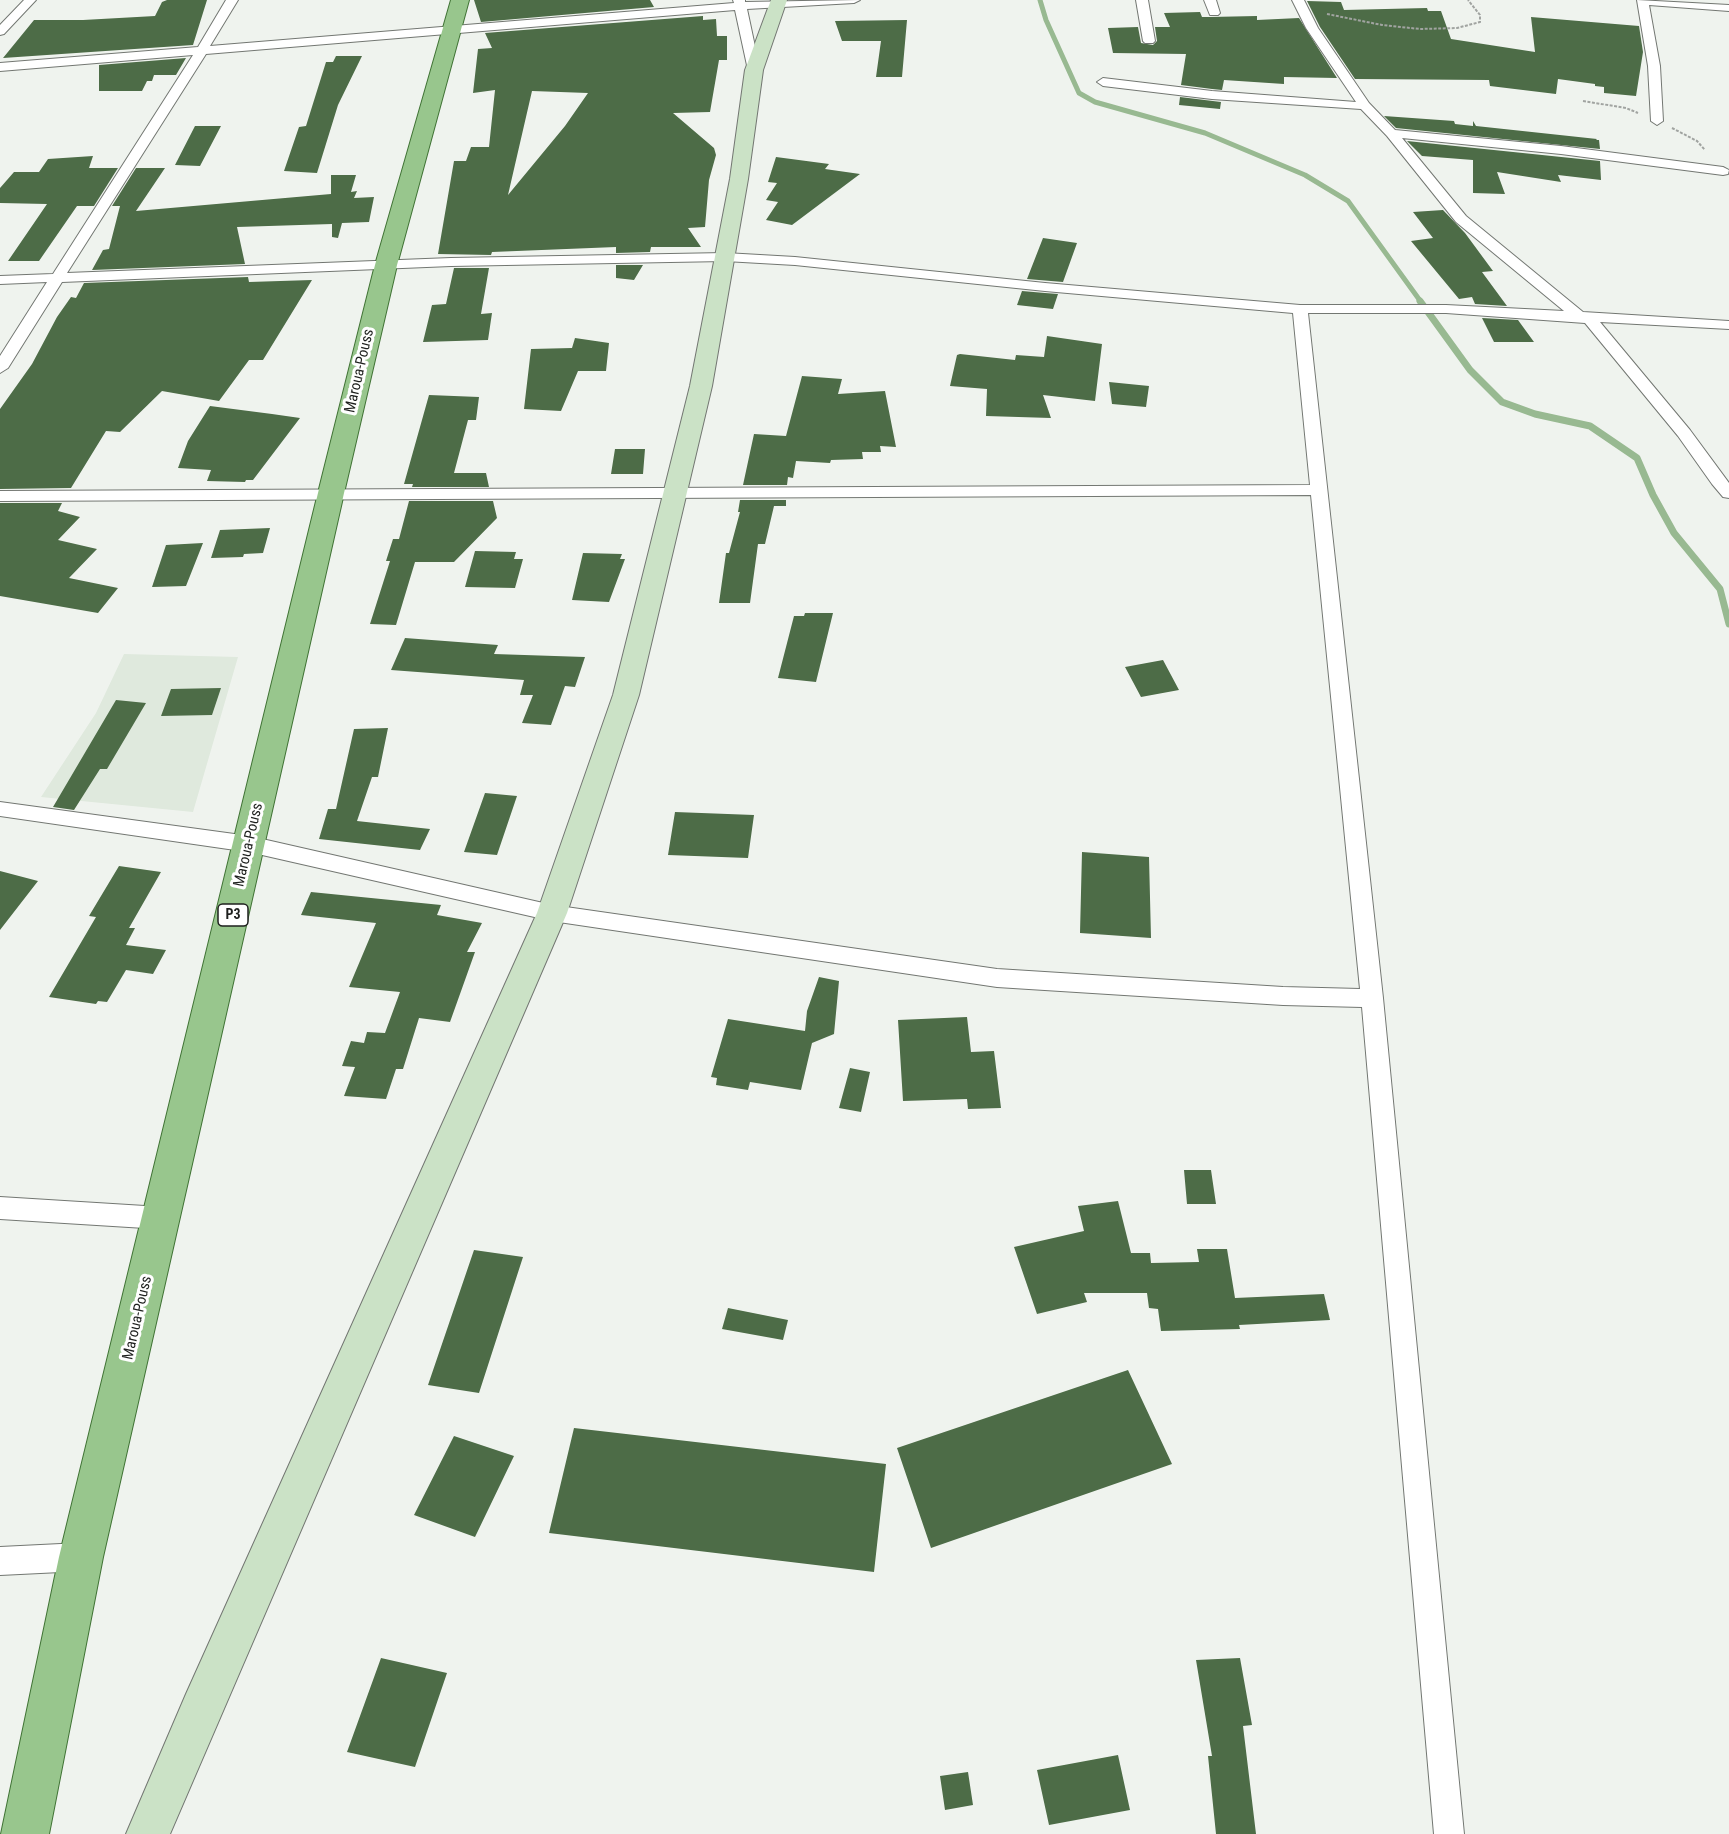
<!DOCTYPE html>
<style>
body{margin:0}
canvas{display:block;background:#eff3ee}
</style>
<canvas width="1729" height="1834"></canvas>
<script>
const context = document.querySelector('canvas').getContext('2d');
context.lineJoin = 'round';
function fill(path, color) { context.fillStyle = color; context.fill(path, 'evenodd'); }
const shape = rows => new Path2D(rows.map(r => 'M' + r).join(''));
function strokePath(path, color, width, dash) { context.strokeStyle = color; context.lineWidth = width; context.lineCap = dash ? 'butt' : 'round'; context.setLineDash(dash || []); context.stroke(path); }
function label(font, color, halo, rows, align = 'center') {
  context.font = font + ' "Roboto Condensed",sans-serif'; context.lineWidth = 6; context.setLineDash([]); context.textBaseline = 'middle'; context.strokeStyle = halo; context.fillStyle = color; for (const [text, x, y, turn = 0] of rows) {
    context.save(); context.translate(x, y); context.rotate((+turn || 0) * Math.PI / 180); context.textAlign = isNaN(turn) ? turn : align; if (halo) context.strokeText(text, 0, 0); context.fillText(text, 0, 0); context.restore();
  }
}
const built = shape([
 [124,654,238,657,193,812,41,797,96,713]
]);
const streamFar1 = shape([
 [1040,0,1046,20,1079,93,1095,102,1205,133,1305,175,1348,201,1421,302]
]);
const stream = shape([
 [1420,301,1470,370,1502,402,1535,414,1590,426,1637,458,1653,495,1674,533,1720,589,1729,624]
]);
const building = shape([
 [167,0,207,0,193,45,3,58,34,20,83,20,155,16,162,2],
 [474,0,650,0,654,7,481,22],
 [1307,1,1341,2,1344,10,1427,8,1428,11,1441,11,1451,39,1535,52,1531,17,1639,26,1643,52,1636,96,1604,93,1604,87,1595,86,1595,84,1558,79,1556,94,1490,86,1489,80,1355,79,1320,27],
 [1200,12,1202,17,1210,17,1257,16,1257,20,1299,18,1337,78,1284,77,1284,84,1224,80,1222,90,1212,89,1181,85,1186,54,1113,53,1108,28,1138,27,1141,43,1153,45,1157,41,1155,27,1170,27,1164,13],
 [703,16,703,20,716,19,717,36,727,36,727,60,719,60,710,112,673,113,714,148,716,155,709,180,705,227,688,228,701,247,651,247,650,252,616,253,616,247,492,252,491,255,438,254,454,161,466,161,471,147,489,147,495,90,473,93,478,49,492,48,485,33],
 [532,91,588,93,565,126,508,195],
 [907,20,902,77,876,77,881,41,842,41,835,21],
 [336,56,362,56,338,105,317,173,284,171,299,127,306,126,326,62,333,62],
 [186,58,176,75,154,75,152,81,147,81,142,91,99,91,99,65],
 [1180,97,1221,102,1220,109,1179,105],
 [1384,116,1454,121,1455,124,1473,126,1473,121,1476,126,1597,139,1596,140,1599,140,1600,149,1396,128],
 [195,126,221,126,200,166,175,165],
 [1407,141,1600,161,1601,180,1558,175,1561,182,1497,172,1505,194,1473,193,1473,160,1422,156],
 [93,156,89,168,118,168,94,206,77,206,39,261,8,261,47,204,0,203,0,188,14,172,39,172,48,159],
 [776,157,829,164,825,169,860,174,792,225,766,220,778,202,766,200,777,183,768,182],
 [136,168,165,168,136,211,331,194,331,175,356,175,351,192,357,191,354,198,374,197,369,222,342,223,338,238,332,237,332,224,237,227,245,264,92,270,103,250,109,249,120,206,112,206],
 [1443,210,1465,233,1493,271,1482,272,1507,306,1475,304,1472,297,1459,299,1411,241,1433,238,1413,212],
 [1043,238,1077,243,1063,282,1027,279],
 [616,265,643,265,634,280,616,278],
 [454,268,489,268,481,314,492,313,488,340,423,342,432,305,446,304],
 [248,277,249,282,312,280,263,360,249,360,219,401,162,391,120,432,106,431,71,488,0,489,0,409,32,364,57,317,71,297,76,298,84,283],
 [1022,291,1045,293,1058,294,1053,309,1017,305],
 [1482,318,1518,320,1534,342,1494,342],
 [1047,336,1102,344,1095,401,1043,395,1051,418,986,416,987,389,950,386,957,355,960,354,1015,360,1016,355,1044,357],
 [575,338,609,343,606,371,578,371,561,411,524,409,531,349,572,348],
 [802,376,842,379,838,394,885,391,896,447,880,446,881,452,862,452,863,459,831,460,830,463,796,461,793,478,788,477,787,485,743,485,754,434,786,436],
 [1109,382,1149,386,1146,407,1112,404],
 [429,395,479,397,476,420,468,420,454,473,486,473,489,487,412,487,413,484,404,484],
 [210,406,272,414,300,418,253,480,246,480,245,482,207,481,211,470,178,468,188,441],
 [615,449,645,449,643,474,611,474],
 [740,500,786,500,786,506,774,506,765,544,758,544,750,603,719,603,726,553,729,553,740,512,738,512],
 [409,501,493,501,497,518,454,562,415,562,396,625,370,624,390,561,386,561,393,539,399,539],
 [0,503,62,503,58,511,80,517,58,540,97,549,69,578,118,588,98,613,0,596],
 [270,528,263,553,244,554,243,557,211,558,220,530],
 [203,543,186,586,152,587,166,545],
 [475,551,516,552,514,559,523,559,515,588,465,587],
 [583,553,622,554,620,559,625,559,609,602,572,600],
 [805,613,833,613,816,682,778,678,794,616,804,616],
 [405,638,498,645,494,654,585,657,575,687,565,686,551,725,522,723,533,695,520,695,524,680,391,670],
 [1163,660,1179,690,1141,697,1125,667],
 [221,688,212,715,161,716,171,689],
 [116,700,146,703,107,769,100,769,74,810,53,807],
 [388,728,378,777,372,777,357,821,430,829,420,850,319,839,328,809,336,809,354,729],
 [485,793,517,796,497,855,464,852],
 [675,812,754,815,748,858,668,855],
 [1082,852,1149,857,1151,938,1080,933],
 [119,866,161,872,129,928,135,928,126,945,166,950,153,974,126,970,107,1002,98,1001,96,1004,49,997,96,917,89,916],
 [0,871,38,881,0,930],
 [311,892,441,905,437,915,482,923,467,952,475,952,450,1022,419,1018,403,1069,396,1069,386,1099,344,1096,355,1067,342,1066,351,1041,364,1043,367,1032,385,1033,400,992,349,987,376,923,301,915],
 [819,977,839,981,834,1034,812,1043,801,1090,750,1082,748,1090,716,1085,717,1078,711,1077,728,1019,805,1031,807,1011],
 [967,1017,971,1052,994,1051,1001,1108,968,1109,967,1099,903,1101,898,1020],
 [850,1068,870,1072,861,1112,839,1108],
 [1184,1170,1211,1170,1216,1204,1187,1204],
 [1118,1201,1131,1253,1150,1253,1151,1263,1199,1262,1197,1249,1227,1249,1235,1298,1324,1294,1330,1320,1239,1325,1240,1329,1161,1331,1158,1309,1149,1308,1147,1293,1084,1293,1087,1302,1037,1314,1014,1247,1084,1231,1078,1206],
 [474,1250,523,1257,479,1393,428,1385],
 [728,1308,788,1320,783,1340,722,1329],
 [1128,1370,1172,1464,931,1548,897,1448],
 [574,1428,886,1464,874,1572,549,1533],
 [454,1436,514,1456,475,1537,414,1515],
 [381,1658,447,1673,415,1767,347,1752],
 [1240,1658,1252,1725,1243,1726,1256,1834,1216,1834,1208,1756,1212,1756,1196,1660],
 [1118,1755,1130,1810,1049,1825,1037,1770],
 [968,1772,973,1805,945,1810,940,1776]
]);
const path = shape([
 [1327,14,1382,25,1420,29,1457,28,1480,22,1480,15,1468,0],
 [1583,101,1626,108,1638,113],
 [1672,128,1697,141,1705,150]
]);
const minor = shape([
 [24,0,36,0,4,34,0,35,0,25,24,0],
 [226,0,238,0,210,46,734,3,733,0,745,0,745,2,860,0,854,3,747,9,760,70,754,74,748,70,735,10,206,54,67,273,451,258,725,253,795,257,1045,283,1300,305,1446,305,1564,311,1456,222,1387,136,1361,109,1212,99,1103,86,1097,82,1103,78,1212,91,1356,102,1306,28,1292,0,1304,0,1318,28,1369,103,1395,130,1561,146,1723,167,1729,170,1728,174,1723,175,1561,154,1402,138,1466,216,1583,312,1729,321,1729,329,1600,322,1690,430,1729,483,1729,498,1723,497,1712,484,1678,436,1585,323,1446,313,1308,313,1383,998,1464,1834,1434,1834,1362,1007,1283,1005,997,987,552,921,249,852,0,816,0,802,249,836,552,905,997,969,1283,987,1360,989,1311,495,0,501,0,491,1310,485,1293,313,1045,291,795,265,725,261,451,266,62,282,8,368,0,373,0,356,47,282,0,284,0,276,53,274,193,55,0,71,0,63,198,47,226,0],
 [1136,0,1148,0,1155,41,1153,43,1145,43,1143,41,1136,0],
 [1204,0,1216,0,1220,13,1218,15,1210,15,1204,0],
 [1637,0,1729,5,1729,11,1649,5,1660,66,1663,121,1657,125,1651,121,1648,66,1637,0],
 [0,1197,161,1207,170,1210,173,1218,170,1226,161,1229,0,1219,0,1197],
 [81,1543,91,1547,95,1557,91,1567,81,1571,0,1575,0,1547,81,1543]
]);
const secondary = shape([
 [771,0,787,0,763,70,748,179,712,386,639,695,567,913,170,1834,126,1834,186,1694,537,913,613,695,690,386,730,179,745,70,771,0]
]);
const primary = shape([
 [451,0,469,0,397,265,344,493,103,1557,49,1834,1,1834,59,1557,318,493,375,265,451,0]
]);
const shields = [
 [233,915,30]
];
const shieldNames = [
 ["P3",233,915]
];
const streetNames = [
 ["Maroua-Pouss",360,371,-77],
 ["Maroua-Pouss",249,845,-77],
 ["Maroua-Pouss",138,1318,-77]
];
fill(built, '#dfe9dd');
strokePath(streamFar1, '#98b991', 5);
strokePath(stream, '#98b991', 7);
fill(building, '#4d6c47');
strokePath(minor, '#737772', 2);
strokePath(secondary, '#737772', 2);
strokePath(primary, '#407335', 2);
strokePath(path, '#a1a4a1', 2, [3, 1.5]);
fill(minor, '#fff');
fill(secondary, '#cbe2c6');
fill(primary, '#98c68d');
for (const [x, y, w] of shields) { const box = new Path2D(); box.roundRect(x - w / 2, y - 11, w, 22, 4.5); context.fillStyle = '#fff'; context.fill(box); strokePath(box, '#1e201e', 1.5); }
label('bold 14px', '#1e201e', null, shieldNames);
label('15px', '#1e201e', '#fff', streetNames);
</script>
